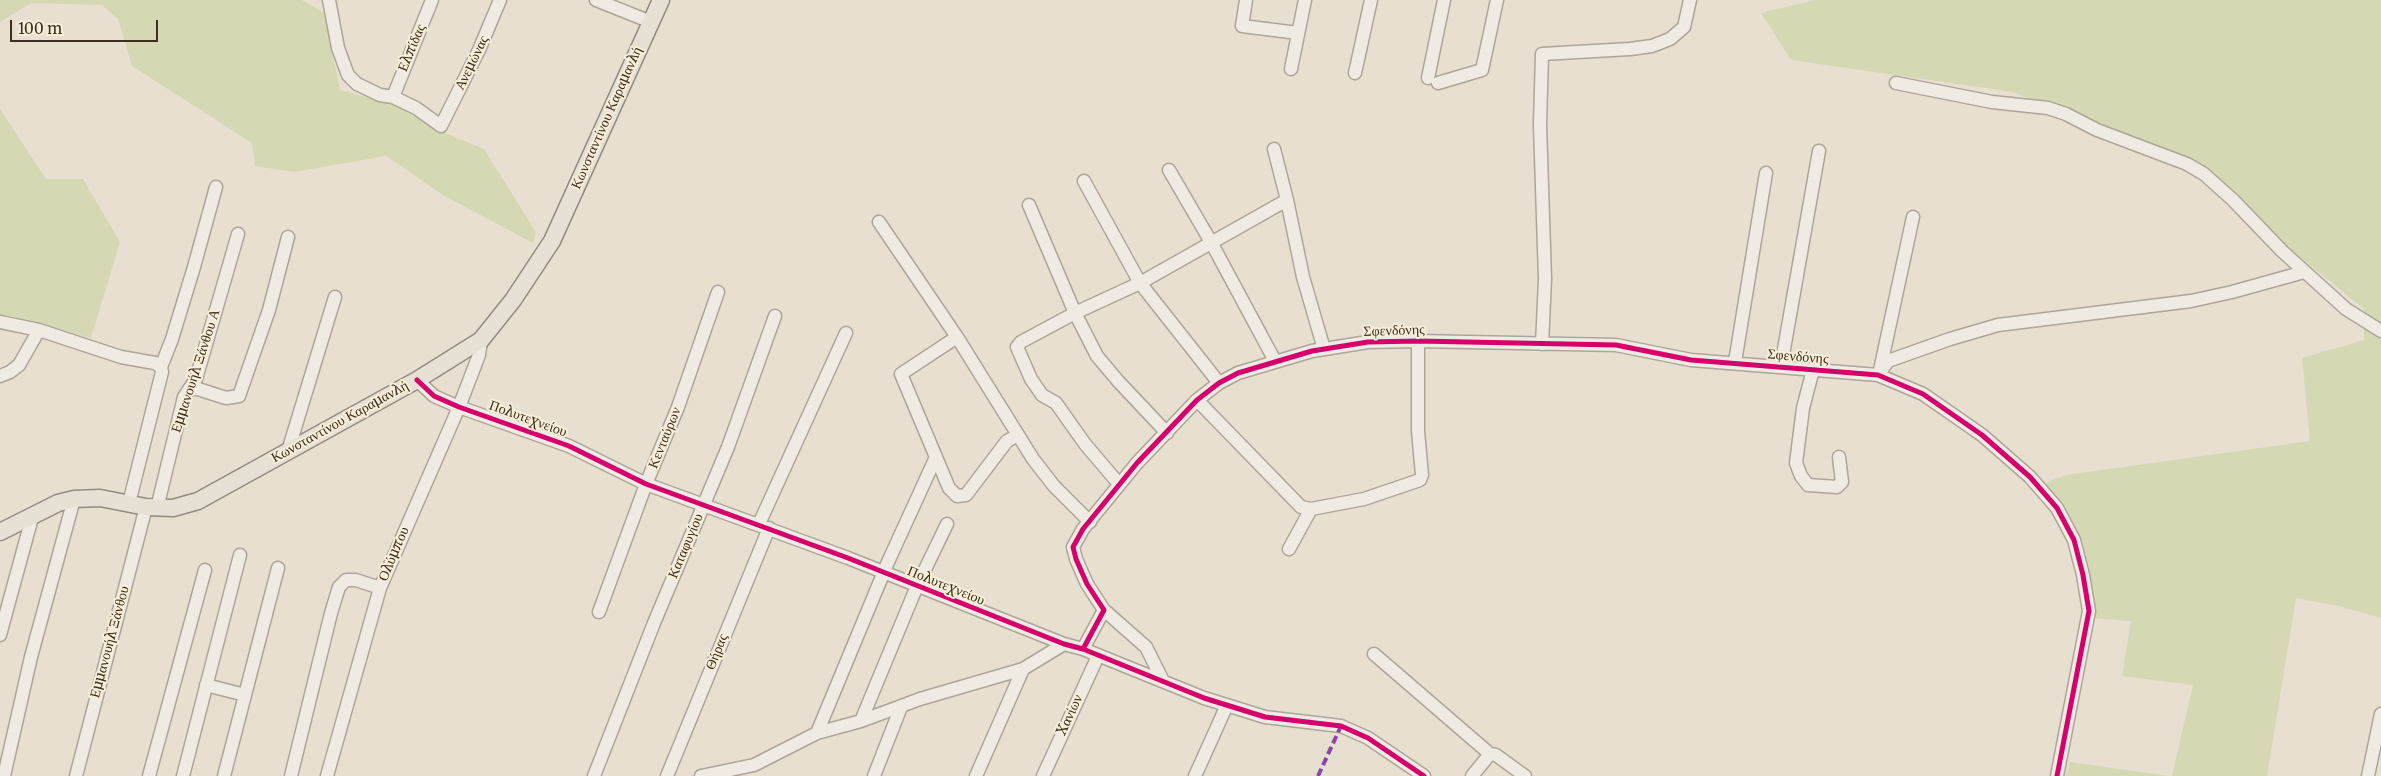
<!DOCTYPE html>
<meta charset="utf-8">
<style>
body{margin:0}
#map{position:relative;width:2381px;height:776px;overflow:hidden;background:#e7e0d1;font-family:Merriweather,serif}
canvas{display:block}
.scale{position:absolute;left:10px;top:20px;width:148px;height:22px;box-sizing:border-box;border:2px solid #3d2e20;border-top:0;padding-left:6px;font-size:15px;line-height:18px;white-space:nowrap;color:#3d2e20;-webkit-text-stroke:4px #f7eed8;paint-order:stroke}
</style>
<div id="map">
<canvas width="2381" height="776"></canvas>
<div class="scale">100 m</div>
</div>
<script>
const context = document.querySelector('canvas').getContext('2d');
context.lineJoin = 'round';
function fill(path, color) { context.fillStyle = color; context.fill(path, 'evenodd'); }
const shape = rows => new Path2D(rows.map(r => 'M' + r).join(''));
function strokePath(path, color, width, dash) { context.strokeStyle = color; context.lineWidth = width; context.lineCap = dash ? 'butt' : 'round'; context.setLineDash(dash || []); context.stroke(path); }
function label(font, color, halo, rows, align = 'center') {
  context.font = font + ' Merriweather,serif'; context.lineWidth = 4; context.setLineDash([]); context.textBaseline = 'middle'; context.strokeStyle = halo; context.fillStyle = color; for (const [text, x, y, turn = 0] of rows) {
    context.save(); context.translate(x, y); context.rotate((+turn || 0) * Math.PI / 180); context.textAlign = isNaN(turn) ? turn : align; if (halo) context.strokeText(text, 0, 0); context.fillText(text, 0, 0); context.restore();
  }
}
const green = shape([
 [0,0,302,0,324,13,340,90,392,104,443,132,484,149,536,232,533,243,443,195,386,156,294,172,255,166,252,143,132,66,118,19,102,5,31,3,0,22],
 [1815,0,2381,0,2381,618,2339,606,2296,598,2267,776,2172,776,2193,685,2122,676,2131,621,2094,618,2087,567,2075,525,2043,484,2066,475,2310,441,2302,358,2364,340,2364,309,2182,161,2013,92,1791,60,1761,13],
 [0,109,46,179,83,179,120,242,91,338,10,316,0,316],
 [2070,762,2169,776,2066,776]
]);
const minor = shape([
 [329,0,338,48,348,75,357,84,380,95,393,97,416,108,441,126,479,50,500,0],
 [596,0,651,22],
 [1246,0,1242,26,1298,33],
 [1291,69,1305,0],
 [1355,73,1371,0],
 [1428,78,1444,0],
 [1438,83,1482,70,1497,0],
 [1896,83,1992,102,2048,108,2066,114,2097,130,2187,164,2204,174,2233,200,2282,251,2346,309,2381,331],
 [393,97,432,0],
 [1169,170,1211,242,1275,361],
 [1084,181,1140,283,1219,383],
 [1287,200,1303,277,1324,349],
 [1029,205,1075,313,1097,356,1118,381,1167,433],
 [879,222,957,337],
 [0,322,39,330],
 [1542,344,1545,279,1540,125,1542,54,1630,49,1652,46,1670,39,1684,27,1690,0],
 [1735,362,1766,173],
 [1781,366,1819,151],
 [1813,370,1803,408,1796,463,1801,476,1808,485,1837,487,1842,482,1839,457],
 [1880,370,1913,217],
 [1878,375,1888,361,1950,339,1998,325,2191,301,2232,292,2304,272],
 [0,376,10,372,19,365,39,330,121,357,155,363,161,367],
 [417,380,434,396,459,407,569,446,646,484,848,558,1064,644,1083,649,1204,698,1265,717,1341,726,1368,738,1424,776],
 [189,389,198,389,226,398,239,396,269,310,288,237],
 [1197,400,1301,507,1311,509],
 [1018,435,1007,441,966,495,957,496,949,488,901,374,957,337,1033,459,1054,486,1090,522],
 [288,451,335,297],
 [1119,484,1085,444,1056,403,1042,395,1031,379,1017,347,1021,342,1075,313,1140,283,1287,200,1274,149],
 [129,503,162,372,161,367,172,339,194,267,216,187],
 [157,508,184,397,196,379,238,234],
 [759,524,846,333],
 [1289,549,1311,509,1364,499,1420,480,1422,475,1418,431,1418,341],
 [1104,610,1146,647,1163,681],
 [599,612,646,484,678,407,718,292],
 [0,635,33,514],
 [1083,649,1104,610,1087,584,1076,559,1073,547,1083,529,1137,463,1197,400,1219,383,1238,373,1312,351,1368,342,1418,341,1616,345,1691,360,1878,375,1923,394,1982,435,2030,477,2057,508,2074,540,2083,575,2089,611,2057,776],
 [1374,654,1490,754],
 [206,685,245,695],
 [861,721,917,586,947,524],
 [817,733,888,562,936,457],
 [4,776,31,657,74,499],
 [76,776,146,507],
 [149,776,205,570],
 [183,776,240,555],
 [224,776,278,568],
 [291,776,331,613,339,587,346,580,356,580,380,588],
 [327,776,380,588,459,407,479,355,481,340],
 [594,776,654,623,728,447,775,316],
 [667,776,769,528],
 [701,776,754,765,817,733,861,721,920,699,1023,669,1064,644],
 [874,776,901,707],
 [976,776,1023,669],
 [1043,776,1098,656],
 [1195,776,1227,705],
 [1472,776,1490,754,1496,755,1525,776],
 [2368,776,2381,714]
]);
const major = shape([
 [0,532,58,503,74,499,100,498,146,507,173,508,198,501,417,380,481,340,513,300,552,241,661,0]
]);
const quiet = shape([
 [1318,776,1341,726]
]);
const cycleway = shape([
 [417,380,434,396,459,407,569,446,646,484,848,558,1064,644,1083,649,1204,698,1265,717,1341,726,1368,738,1424,776],
 [1083,649,1104,610,1087,584,1076,559,1073,547,1083,529,1137,463,1197,400,1219,383,1238,373,1312,351,1368,342,1418,341,1616,345,1691,360,1878,375,1923,394,1982,435,2030,477,2057,508,2074,540,2083,575,2089,611,2057,776]
]);
const streetNames = [
 ["Ελπίδας",412,48,-67],
 ["Ανεμώνας",472,63,-64],
 ["Κωνσταντίνου Καραμανλή",607,118,-66],
 ["Σφενδόνης",1394,331,-2],
 ["Σφενδόνης",1798,357,5],
 ["Εμμανουήλ Ξάνθου Α",196,371,-72],
 ["Πολυτεχνείου",528,419,20],
 ["Κωνσταντίνου Καραμανλή",340,422,-29],
 ["Κενταύρων",665,438,-68],
 ["Καταφυγίου",686,546,-67],
 ["Ολύμπου",394,554,-67],
 ["Πολυτεχνείου",946,586,22],
 ["Εμμανουήλ Ξάνθου",110,642,-75],
 ["Θήρας",717,652,-68],
 ["Χανίων",1070,715,-65]
];
fill(green, '#d6d7b3');
strokePath(minor, '#ada599', 15);
strokePath(major, '#928b80', 19);
strokePath(minor, '#efebe3', 12);
strokePath(major, '#e6e1d4', 16);
strokePath(quiet, '#8e44ad', 4, [8, 4]);
strokePath(cycleway, '#d6006c', 5);
label('14px', '#3d2e20', '#f7eed8', streetNames);
</script>
